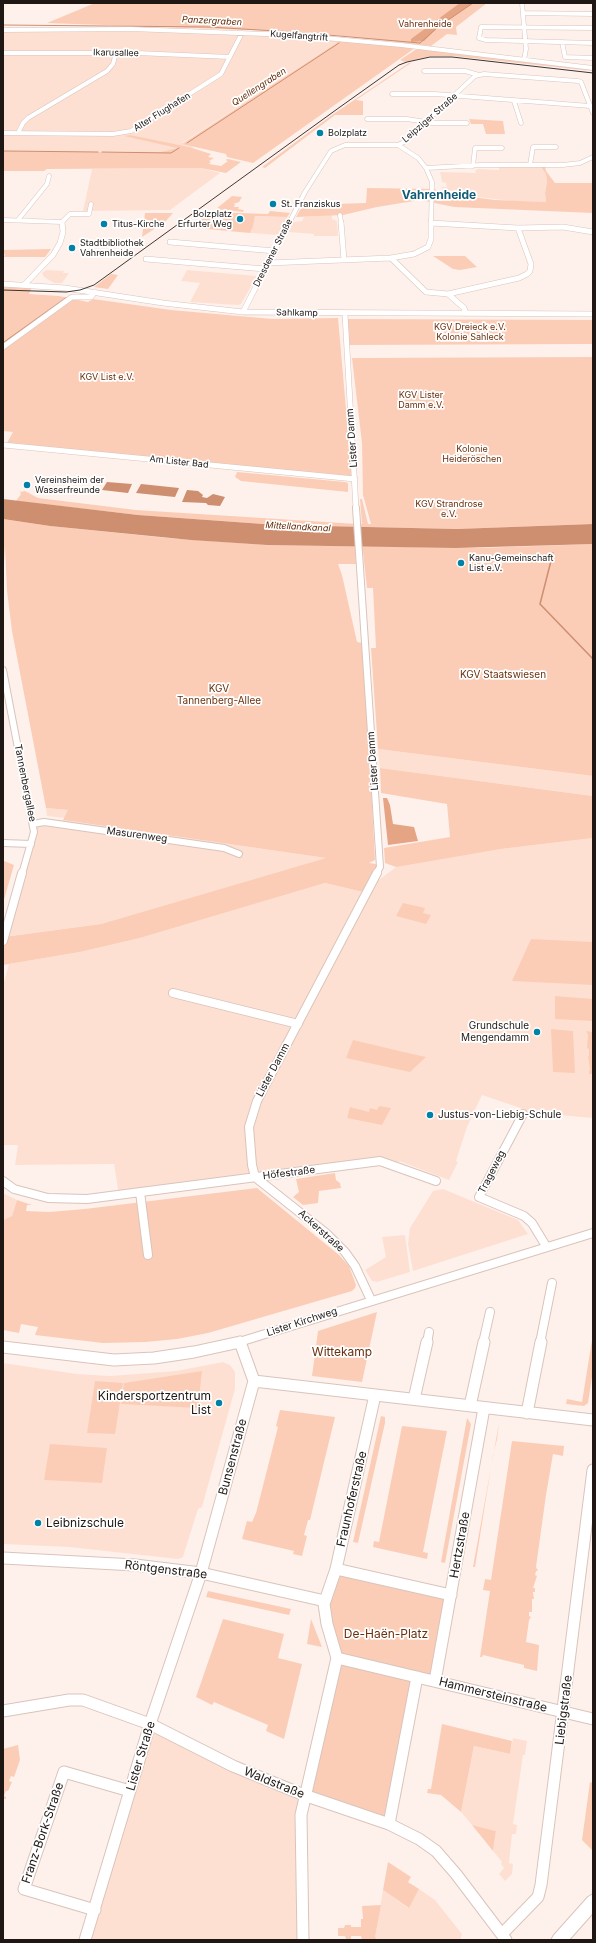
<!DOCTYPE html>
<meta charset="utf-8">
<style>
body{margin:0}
#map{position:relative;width:596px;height:1943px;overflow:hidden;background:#fef1eb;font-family:Inter,sans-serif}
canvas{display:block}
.frame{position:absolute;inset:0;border:4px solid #1e1714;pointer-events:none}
</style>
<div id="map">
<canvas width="596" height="1943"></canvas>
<div class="frame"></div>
</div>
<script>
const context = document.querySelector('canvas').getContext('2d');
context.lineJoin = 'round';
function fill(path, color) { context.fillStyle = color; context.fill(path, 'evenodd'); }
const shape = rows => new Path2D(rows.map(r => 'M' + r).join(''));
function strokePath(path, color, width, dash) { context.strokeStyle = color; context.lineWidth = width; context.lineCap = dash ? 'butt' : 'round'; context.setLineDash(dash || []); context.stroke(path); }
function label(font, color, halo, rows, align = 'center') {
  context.font = font + ' Inter,sans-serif'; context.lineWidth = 3.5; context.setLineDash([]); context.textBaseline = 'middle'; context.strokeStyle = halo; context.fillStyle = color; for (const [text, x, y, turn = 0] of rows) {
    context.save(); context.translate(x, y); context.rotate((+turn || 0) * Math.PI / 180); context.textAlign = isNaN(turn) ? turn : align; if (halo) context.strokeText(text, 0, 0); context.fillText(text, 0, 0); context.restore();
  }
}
const built = shape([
 [3,30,170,30,341,40,182,143,194,147,183,154,116,151,3,151],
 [499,167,541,167,546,174,547,182,545,192,546,202,512,201,443,193,442,187,447,187,446,183,442,182,440,172,476,173,475,170,478,169,499,170],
 [201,168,220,173,170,210,83,211,92,169],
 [332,215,332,219,337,221,338,236,314,236,314,234,288,232,293,222,302,221,304,217],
 [255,216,288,217,278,235,250,233,253,227],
 [46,270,64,271,63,273,69,273,62,283,54,283,44,277,42,273],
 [187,270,257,276,241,304,238,305,190,302,200,283,181,281],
 [378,749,593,776,593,796,380,768],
 [46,808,69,810,65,818,47,816],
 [44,819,63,820,327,858,101,924,4,937,33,824],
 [593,838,593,1118,535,1113,482,1095,467,1127,456,1161,458,1162,449,1180,399,1161,396,1166,379,1161,119,1195,114,1164,15,1165,18,1145,3,1145,3,986,9,964,80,952,140,938,325,883,363,892,396,867,401,865,501,849],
 [443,1189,518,1220,528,1234,413,1271,408,1244,410,1228,433,1191],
 [3,1193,17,1200,12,1216,5,1219,3,1222],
 [405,1235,410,1272,377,1282,372,1281,365,1270,386,1257,382,1237],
 [223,1362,230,1365,235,1372,235,1389,202,1507,198,1509,183,1557,178,1559,69,1547,3,1544,3,1363,77,1374,110,1376,176,1371],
 [150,1724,304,1795,303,1940,85,1940],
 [513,1738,527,1741,525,1755,523,1755,513,1824,517,1825,516,1834,512,1834,509,1863,513,1864,512,1874,505,1881,499,1874,504,1868,501,1864,502,1862,493,1851,496,1831,472,1825,461,1812,474,1746,510,1754],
 [419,1889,435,1900,462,1934,460,1940,378,1940,375,1937,383,1890,408,1908]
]);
const green = shape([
 [95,3,487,3,456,27,457,35,447,34,431,46,306,32,47,23],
 [341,40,415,48,253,163,227,157,226,154,182,144],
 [423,48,593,69,593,71,453,56,431,56,405,62,400,60,415,50],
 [409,63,411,63,356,100,363,101,363,115,335,115,265,168,262,167,332,115],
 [469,119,503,121,505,134,486,134,483,124,471,124],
 [130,135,189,147,211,154,208,157,214,158,209,161,211,162,209,164,221,166,228,161,225,160,228,159,241,162,226,173,201,168,47,169,44,171,3,171,3,151,161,152,177,148,124,136],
 [545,166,546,171,555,183,593,183,593,213,454,207,420,200,377,207,343,215,296,217,303,205,366,203,367,188,434,189,443,193,495,200,546,202,545,193,547,182,546,174,541,167],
 [232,196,242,197,239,202,233,204,235,204,234,207,239,207,238,209,244,210,243,212,216,209],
 [270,211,290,213,287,217,255,216,253,227,250,233,184,227,205,217,210,214,208,213,209,212,268,214],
 [145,213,173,213,165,222,142,237],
 [51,249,45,257,4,257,5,254,3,254,3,250],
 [433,256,465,256,477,267,460,270,453,269],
 [111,274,118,275,108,289,94,287],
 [3,285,32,287,29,294,59,296,88,302,93,299,171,310,273,319,338,318,352,477,7,443,13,432,3,431],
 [347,319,593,320,593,344,349,345],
 [593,357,593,524,457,529,277,525,138,515,16,501,21,494,20,492,25,491,38,498,136,510,357,524,362,524,360,499,362,499,368,524,371,524,363,495,362,443,352,358],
 [237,472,345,482,348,483,348,492,241,481,235,477],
 [3,519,50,526,168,538,267,545,479,548,593,544,593,776,378,749,371,648,376,648,373,588,367,588,363,552,355,552,356,564,338,564,342,575,357,642,363,643,375,860,369,863,376,864,376,867,363,892,325,883,140,938,80,952,3,965,4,937,101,924,326,858,63,820,68,810,46,808,12,631,7,591,5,546,3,583],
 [380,768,593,796,593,838,501,849,396,867,385,863,384,848,450,837,447,804,381,793],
 [4,861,14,865,3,903,3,873],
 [403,903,425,908,423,913,431,915,426,924,396,916],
 [531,939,593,942,593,985,512,981],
 [555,996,593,999,593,1021,555,1019],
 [551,1029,573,1031,575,1073,553,1072],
 [586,1031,593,1032,593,1074,589,1074,589,1071,590,1070,588,1056,589,1056,589,1049,587,1048,588,1035],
 [353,1040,408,1053,426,1057,410,1072,346,1058],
 [379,1106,391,1108,382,1125,347,1118,350,1107,369,1112,370,1108,377,1110],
 [335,1173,336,1180,340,1183,341,1188,319,1191,318,1203,303,1205,293,1197,299,1192,296,1179],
 [257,1188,339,1255,349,1266,356,1285,355,1288,352,1291,208,1333,177,1339,146,1342,103,1343,35,1335,38,1327,21,1324,19,1333,3,1330,3,1222,5,1219,12,1216,17,1200,32,1205,27,1205,26,1211,49,1212,85,1209],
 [377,1312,362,1382,312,1376,318,1331],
 [593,1334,593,1371,588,1403,584,1406,566,1404,567,1399,582,1402],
 [202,1371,198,1408,121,1404,124,1383],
 [95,1381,123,1383,115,1434,87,1433],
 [280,1410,335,1417,310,1520,308,1520,304,1535,307,1536,302,1556,293,1554,294,1551,242,1539,247,1521,252,1522,256,1513,278,1427,276,1426],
 [381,1416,385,1417,385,1423,358,1543,353,1542],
 [467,1418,471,1424,445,1563,441,1562],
 [499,1423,497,1439,493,1455,475,1567,473,1567],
 [402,1426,447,1431,423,1552,428,1553,427,1559,373,1547,374,1541,379,1542],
 [512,1441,564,1446,563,1456,553,1454,546,1495,536,1567,538,1571,536,1571,535,1575,537,1576,533,1588,535,1588,535,1592,533,1592,534,1599,532,1599,532,1612,529,1612,529,1616,531,1617,529,1620,526,1642,539,1645,537,1671,524,1668,524,1665,483,1655,482,1657,480,1657,490,1591,483,1590,485,1579,491,1580],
 [50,1444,107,1448,102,1483,44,1480],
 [336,1569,451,1595,435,1681,417,1677,389,1824,304,1795,337,1658,324,1604],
 [208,1591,291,1609,289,1615,206,1597],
 [223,1619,284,1634,278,1658,302,1664,284,1739,266,1731,268,1725,214,1702,212,1705,196,1697],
 [311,1619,322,1647,307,1644],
 [442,1724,512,1741,510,1754,474,1746,461,1812,441,1795,427,1793,428,1789,431,1789],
 [18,1745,20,1760,14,1777,11,1776,9,1781,12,1782,8,1791,6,1791,4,1796,6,1797,6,1799,3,1799,3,1749],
 [590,1782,593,1783,592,1850,582,1840],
 [472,1825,496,1831,493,1851],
 [388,1862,411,1877,408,1882,419,1889,409,1908,383,1890],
 [381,1905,375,1937,378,1940,362,1940,361,1936,351,1936,351,1939,346,1939,345,1936,338,1936,338,1928,344,1928,345,1925,351,1925,351,1927,361,1927,361,1919,363,1919,362,1906]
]);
const forest = shape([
 [460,3,473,3,438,27,424,41,411,42,411,39],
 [383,798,387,798,390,805,393,824,414,827,418,841,388,845]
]);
const water = shape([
 [107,482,132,484,128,493,102,490],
 [141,484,179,488,175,497,136,493],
 [187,490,198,491,203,495,202,497,207,498,213,494,225,497,220,506,208,505,206,503,182,502],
 [3,499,138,515,277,525,457,529,593,524,593,544,456,548,267,545,191,540,50,526,3,519]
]);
const streamFar1 = shape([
 [3,25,209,27,293,32,420,43],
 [420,43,438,27,473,3],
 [187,143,339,43],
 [3,151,98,152],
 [102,152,171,153,179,148]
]);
const stream = shape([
 [3,343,66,298],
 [553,553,540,604,593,659]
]);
const minorFar4 = shape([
 [522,3,526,49,524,60],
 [523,13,593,14],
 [593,28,481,27,479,38,486,40,593,43],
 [3,30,131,29,292,35,401,45,593,68],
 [562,42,565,57,593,58],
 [3,53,137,53,230,57],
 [424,71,465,71,479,75],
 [392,94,435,94,590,106],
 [514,101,521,123],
 [367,119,407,119,426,122],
 [425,123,467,123],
 [3,133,113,134,131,131,221,74,242,33],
 [18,133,23,123,28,118,107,71,113,64,116,53],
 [530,165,533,147,556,147],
 [473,166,475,148,502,148],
 [426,168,481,165,563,165,580,163,593,157],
 [340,215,341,223],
 [3,220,62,222],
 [18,220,47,184,49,176],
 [62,222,70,214,89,214,91,204],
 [289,223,305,192,331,151,345,145,398,145],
 [431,223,434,223],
 [431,223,432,182,426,168,418,158,398,145,404,142,475,76,484,74,578,81,581,82,593,113]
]);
const minorFar3 = shape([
 [341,222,344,260],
 [431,223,518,228,563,227,593,232],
 [170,242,275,251],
 [391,258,426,292,448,294,464,308,466,314],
 [146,259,265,269],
 [268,263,391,258,414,254,428,247,431,239,431,222],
 [3,284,65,288,163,303,243,312,593,314],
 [24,285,53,255,60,243,63,232,62,222],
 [448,294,519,278,527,274,530,271,531,264,518,228],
 [243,312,289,222],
 [345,314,356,509],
 [3,347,72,297,91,297,95,292],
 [3,445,355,479]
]);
const minorFar2 = shape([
 [356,508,380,867,376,874],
 [3,670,34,832,22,874],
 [33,824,44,822,224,848,239,854],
 [3,843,31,844]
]);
const minorFar1 = shape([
 [3,941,22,873],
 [173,993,298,1024],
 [523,1114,479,1197,524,1216,532,1223,546,1246],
 [255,1177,252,1165,249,1127,257,1101,377,873],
 [255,1177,327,1234,345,1252,355,1266,371,1300],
 [3,1181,14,1189,48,1198,87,1199,380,1161,436,1181],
 [140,1192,148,1255],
 [236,1343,593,1233],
 [427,1343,429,1332],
 [483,1343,490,1312],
 [540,1343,552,1283]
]);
const minor = shape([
 [3,1347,114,1360,154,1358,194,1352,240,1342],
 [254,1381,593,1420],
 [414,1399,427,1342],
 [470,1406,484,1342],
 [527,1413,541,1342],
 [3,1558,135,1565,201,1573,325,1601],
 [336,1569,451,1595],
 [337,1658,593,1719],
 [435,1681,484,1408],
 [3,1711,69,1700,83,1700,150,1724,233,1766,304,1795,389,1824,419,1839,436,1851,456,1874,506,1940],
 [389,1824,417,1677],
 [95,1910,24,1889,64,1772,130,1791],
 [502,1934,538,1897,541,1885,593,1470],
 [85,1940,150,1724,201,1573,254,1381,240,1342],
 [303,1940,301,1815,337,1658,327,1624,324,1604,336,1569,375,1395]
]);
const major = shape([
 [593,1894,593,1913,569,1940,551,1940,554,1935,588,1897,593,1894]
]);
const tram = shape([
 [3,290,66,292,80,290,94,285,340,107,399,65,407,62,430,57,452,57,593,73]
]);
const markers = [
 [320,133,4,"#0181a6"],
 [273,204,4,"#0181a6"],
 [240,219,4,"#0181a6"],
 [104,224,4,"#0181a6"],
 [72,248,4,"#0181a6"],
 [27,485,4,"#0181a6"],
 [461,563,4,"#0181a6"],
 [537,1032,4,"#0181a6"],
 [430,1115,4,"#0181a6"],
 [219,1403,4,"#0181a6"],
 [38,1523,4,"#0181a6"]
];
const farWaternames = [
 ["Panzergraben",212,21,3],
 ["Quellengraben",259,87,-33],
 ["Mittellandkanal",298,527,3]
];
const farParknames = [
 ["Vahrenheide",425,24],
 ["KGV Dreieck e.V.",470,327],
 ["Kolonie Sahleck",470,337],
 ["KGV List e.V.",107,377],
 ["KGV Lister",421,395],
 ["Damm e.V.",421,405],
 ["Kolonie",472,449],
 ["Heideröschen",472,459],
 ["KGV Strandrose",449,504],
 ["e.V.",449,514]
];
const farStreetnames = [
 ["Kugelfangtrift",299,36,4],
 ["Ikarusallee",116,53,1],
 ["Alter Flughafen",162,112,-32],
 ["Leipziger Straße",430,118,-41],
 ["Dresdener Straße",273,253,-63],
 ["Sahlkamp",297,313,1],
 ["Am Lister Bad",179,462,6]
];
const farPoinames = [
 ["Bolzplatz",328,133],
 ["St. Franziskus",281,204],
 ["Bolzplatz",232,214,"right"],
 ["Erfurter Weg",232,224,"right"],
 ["Titus-Kirche",112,224],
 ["Stadtbibliothek",80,243],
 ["Vahrenheide",80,253],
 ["Vereinsheim der",35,480],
 ["Wasserfreunde",35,490],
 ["Kanu-Gemeinschaft",469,558],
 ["List e.V.",469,568]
];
const streetNames = [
 ["Lister Damm",352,438,-94],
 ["Lister Damm",373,761,-94],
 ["Tannenbergallee",25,783,79],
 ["Masurenweg",137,835,8],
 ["Lister Damm",273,1070,-62],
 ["Trageweg",492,1172,-63],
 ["Höfestraße",289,1173,-7],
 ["Ackerstraße",321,1231,42],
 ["Lister Kirchweg",302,1322,-18]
];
const parkNames = [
 ["KGV Staatswiesen",503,675],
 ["KGV",219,689],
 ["Tannenberg-Allee",219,701]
];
const poiNames = [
 ["Grundschule",529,1026],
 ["Mengendamm",529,1038],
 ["Justus-von-Liebig-Schule",438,1115,"left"]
];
const farDistrictnames = [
 ["Vahrenheide",439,195]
];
const nearParknames = [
 ["Wittekamp",342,1352],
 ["De-Haën-Platz",386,1634]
];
const nearPoinames = [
 ["Kindersportzentrum",211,1396],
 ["List",211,1410],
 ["Leibnizschule",46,1523,"left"]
];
const nearStreetnames = [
 ["Bunsenstraße",233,1457,-75],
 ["Fraunhoferstraße",352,1499,-77],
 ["Hertzstraße",460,1545,-80],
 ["Röntgenstraße",166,1570,7],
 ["Hammersteinstraße",493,1695,14],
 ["Liebigstraße",564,1710,-83],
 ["Lister Straße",141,1756,-73],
 ["Waldstraße",274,1783,22],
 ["Franz-Bork-Straße",43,1833,-71]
];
fill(built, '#fee0d3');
fill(green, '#fbcdb7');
fill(forest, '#e5a484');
fill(water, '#ce8e70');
strokePath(streamFar1, '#ce8e70', 1);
strokePath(stream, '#ce8e70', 1.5);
strokePath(minorFar4, '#d9c4bb', 5);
strokePath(minorFar3, '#d9c4bb', 6);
strokePath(minorFar2, '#d9c4bb', 8);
strokePath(minorFar1, '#d9c4bb', 10);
strokePath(minor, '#d9c4bb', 13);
strokePath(major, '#d9c4bb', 2);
strokePath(minorFar4, '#fff', 4);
strokePath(minorFar3, '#fff', 5);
strokePath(minorFar2, '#fff', 6);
strokePath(minorFar1, '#fff', 8);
strokePath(minor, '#fff', 11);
fill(major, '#fff');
strokePath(tram, '#3e3633', 1);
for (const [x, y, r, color] of markers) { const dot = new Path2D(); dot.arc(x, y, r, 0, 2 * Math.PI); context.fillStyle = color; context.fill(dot); strokePath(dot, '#fff', 1.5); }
label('italic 9px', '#632905', '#fff', farWaternames);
label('9px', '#6b300e', '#fff', farParknames);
label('9px', '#1e1714', '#fff', farStreetnames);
label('9px', '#1e1714', '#fff', farPoinames, 'left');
label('10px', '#1e1714', '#fff', streetNames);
label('10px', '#6b300e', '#fff', parkNames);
label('10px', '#1e1714', '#fff', poiNames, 'right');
label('bold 12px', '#105c76', '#fff', farDistrictnames);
label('12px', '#6b300e', '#fff', nearParknames);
label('12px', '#1e1714', '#fff', nearPoinames, 'right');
label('12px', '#1e1714', '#fff', nearStreetnames);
</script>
